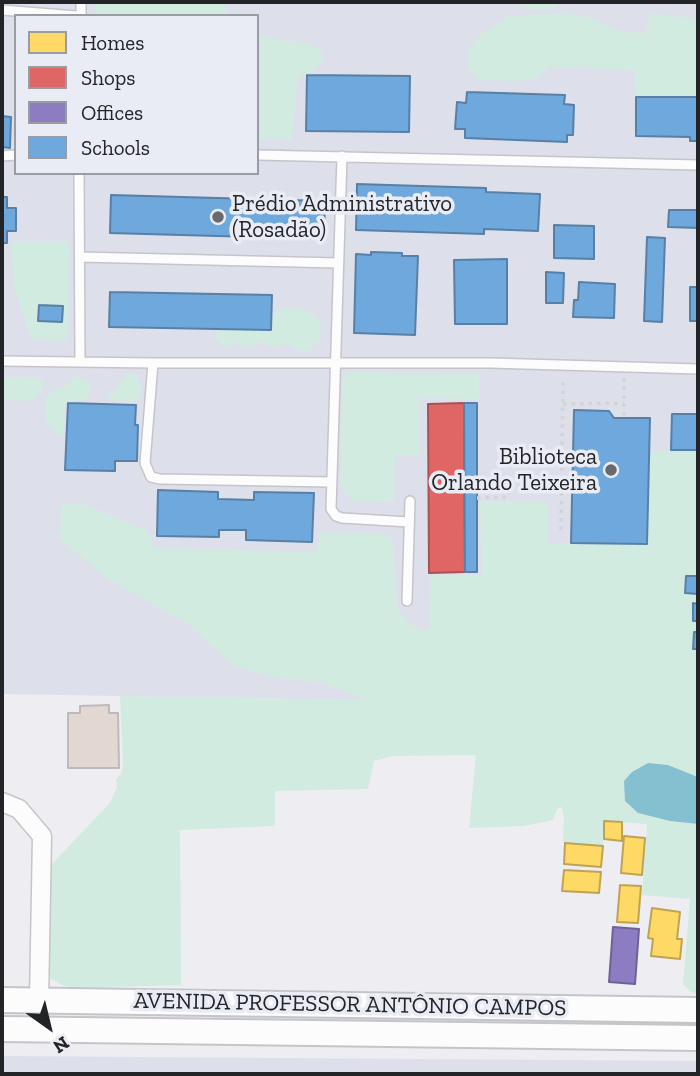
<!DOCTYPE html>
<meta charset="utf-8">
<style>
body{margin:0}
#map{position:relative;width:700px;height:1076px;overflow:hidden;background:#ededf2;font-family:"Zilla Slab",serif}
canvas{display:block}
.frame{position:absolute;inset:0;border:4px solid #232427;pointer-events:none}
.legend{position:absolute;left:14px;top:14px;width:245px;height:161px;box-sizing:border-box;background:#eaecf5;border:2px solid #9a9ca3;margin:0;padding:9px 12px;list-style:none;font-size:21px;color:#232427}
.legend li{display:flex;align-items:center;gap:14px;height:35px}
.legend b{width:35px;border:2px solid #9a9ca3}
.north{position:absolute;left:14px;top:992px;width:70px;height:70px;-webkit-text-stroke:5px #eaecf5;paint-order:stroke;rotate:146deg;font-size:19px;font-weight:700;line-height:28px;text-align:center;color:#232427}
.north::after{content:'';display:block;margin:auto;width:24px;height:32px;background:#232427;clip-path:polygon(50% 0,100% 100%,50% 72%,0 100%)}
</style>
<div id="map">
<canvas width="700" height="1076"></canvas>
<div class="frame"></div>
<ul class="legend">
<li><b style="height:19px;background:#ffd966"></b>Homes</li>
<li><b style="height:19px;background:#e06666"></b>Shops</li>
<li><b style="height:19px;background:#8e7cc3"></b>Offices</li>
<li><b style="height:19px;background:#6fa8dc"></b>Schools</li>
</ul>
<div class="north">N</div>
</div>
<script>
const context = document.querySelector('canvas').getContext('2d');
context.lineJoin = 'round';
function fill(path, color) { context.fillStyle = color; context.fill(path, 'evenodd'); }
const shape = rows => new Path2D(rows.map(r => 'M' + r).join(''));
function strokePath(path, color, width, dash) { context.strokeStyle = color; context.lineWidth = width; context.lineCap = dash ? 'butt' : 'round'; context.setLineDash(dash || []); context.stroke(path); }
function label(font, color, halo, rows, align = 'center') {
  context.font = font + ' "Zilla Slab",serif'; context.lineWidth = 7; context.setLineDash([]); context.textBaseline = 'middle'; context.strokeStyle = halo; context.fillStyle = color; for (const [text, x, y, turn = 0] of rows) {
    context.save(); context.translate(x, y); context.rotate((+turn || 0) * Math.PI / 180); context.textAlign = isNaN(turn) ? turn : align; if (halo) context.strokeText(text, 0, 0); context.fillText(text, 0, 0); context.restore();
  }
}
const built = shape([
 [2,2,698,2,698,706,2,694],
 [16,16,257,16,257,173,16,173],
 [2,1056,698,1061,698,1074,2,1074]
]);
const green = shape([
 [96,2,226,2,227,16,96,16],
 [512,2,560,2,554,10,528,8],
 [565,13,592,18,619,31,646,34,649,13,698,19,698,97,636,97,634,70,550,67,537,78,522,81,478,80,468,67,468,52,479,36,509,16],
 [257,34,279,40,311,44,320,50,324,58,318,67,298,79,292,140,257,140],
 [11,241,69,241,68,334,65,341,31,340,15,290],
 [39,305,62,305,61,322,38,321],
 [283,307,306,311,315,316,321,325,319,341,307,352,296,349,288,343,272,348,262,341,249,348,242,348,237,342,232,344,227,349,216,339,217,331,233,329,269,331,274,314],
 [348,372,479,374,479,399,420,398,420,456,395,456,394,502,353,501,344,492,341,483,343,377],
 [135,373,142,389,137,400,131,403,107,399,127,374],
 [20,377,40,378,43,383,42,392,32,400,20,401,2,398,2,379],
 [82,377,90,383,91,390,87,400,67,401,64,410,65,419,63,433,58,437,46,422,46,397,57,388,64,388,73,378],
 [698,450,698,576,686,576,685,593,698,594,698,604,693,604,693,620,698,621,698,632,694,632,693,648,698,649,698,777,668,765,638,813,670,821,698,824,698,994,691,992,683,984,690,899,642,895,647,824,604,821,603,846,563,842,564,818,562,807,557,809,553,820,524,826,469,828,476,755,392,756,374,761,368,789,275,791,275,826,180,830,181,985,73,988,62,985,50,978,48,968,49,867,110,803,117,787,116,779,121,774,123,766,120,696,367,700,324,683,273,677,233,666,188,624,107,578,59,538,62,504,84,504,150,532,153,548,317,552,320,531,383,534,390,537,393,544,398,610,413,627,429,631,431,575,482,575,480,501,548,502,547,543,647,544,649,451],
 [213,1015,698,1017,698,1028,210,1020]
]);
const water = shape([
 [648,763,668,765,698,777,698,824,670,821,638,813,625,801,624,781,632,772]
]);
const homes = shape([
 [604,821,622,822,622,841,604,839,604,821],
 [624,836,645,838,642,875,621,873,624,836],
 [565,843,603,846,601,867,564,864,565,843],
 [564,870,601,872,599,893,562,891,564,870],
 [620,885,641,886,638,923,617,922,620,885],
 [652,908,680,912,677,939,682,939,680,959,651,956,653,939,648,938,652,908]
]);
const shops = shape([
 [464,403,465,572,429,573,428,404,464,403]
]);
const offices = shape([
 [613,927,639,929,635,984,609,982,613,927]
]);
const schools = shape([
 [307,75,410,76,409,132,306,131,307,75],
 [467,92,565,95,564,104,574,105,573,135,567,135,567,142,465,138,465,129,455,129,457,102,466,103,467,92],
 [636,97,698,97,698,141,690,141,690,137,636,136,636,97],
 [2,116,11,117,10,148,2,147,2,116],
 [357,184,486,188,486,192,540,194,538,231,484,229,484,234,356,230,357,184],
 [111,195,325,201,324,239,110,233,111,195],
 [2,197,7,197,7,208,16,208,16,231,7,231,7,243,2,243,2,197],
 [669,210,698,210,698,228,668,227,669,210],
 [554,225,594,226,594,259,554,258,554,225],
 [647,237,665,238,662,322,644,321,647,237],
 [371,252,402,253,402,256,418,256,415,335,354,333,356,254,371,255,371,252],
 [507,259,507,324,455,324,454,260,507,259],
 [546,272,564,273,563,303,546,303,546,272],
 [579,282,615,284,614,318,573,317,574,300,578,300,579,282],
 [690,287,698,287,698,321,690,321,690,287],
 [110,292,272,295,271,330,109,327,110,292],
 [39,305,63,306,62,322,38,321,39,305],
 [68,403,136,405,135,425,138,425,137,461,115,461,115,471,65,470,68,403],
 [464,403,477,403,477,572,465,572,464,403],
 [574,410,609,411,614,418,650,418,647,544,571,543,574,410],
 [672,414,698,414,698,450,671,450,672,414],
 [158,490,218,492,218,499,254,500,254,492,314,493,312,542,246,540,246,530,219,530,219,537,157,536,158,490],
 [686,576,698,576,698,594,685,593,686,576],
 [693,603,698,604,698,621,693,621,693,603],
 [694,632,698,632,698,649,693,649,694,632]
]);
const building = shape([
 [109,705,109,713,118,713,119,768,68,768,68,713,80,713,80,706,109,705]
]);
const path = shape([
 [624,378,624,418],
 [563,404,624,403],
 [477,498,508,497,509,486,573,488],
 [561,530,563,377]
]);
const lane = shape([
 [2,10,76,16],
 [81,16,81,2],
 [257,155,698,165],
 [2,156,16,155],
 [342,156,331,509,336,516,342,518,409,522],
 [79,173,80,362],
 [80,257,338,263],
 [2,361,153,363,490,363,698,369],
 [153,363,145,463,151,477,160,479,331,482],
 [407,601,410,501]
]);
const street = shape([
 [2,802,19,809,42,836,39,1001]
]);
const secondary = shape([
 [2,1000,698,1010],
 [2,1029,698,1038]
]);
const markers = [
 [218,217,7,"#6a6a6e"],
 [611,470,7,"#6a6a6e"]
];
const poiNames = [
 ["Prédio Administrativo",232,204],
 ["(Rosadão)",232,230],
 ["Biblioteca",597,457,"right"],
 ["Orlando Teixeira",597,483,"right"]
];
const streetNames = [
 ["AVENIDA PROFESSOR ANTÔNIO CAMPOS",350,1005,1]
];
fill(built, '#dde0eb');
fill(green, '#d2ebe1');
fill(water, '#84c0d0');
fill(homes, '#ffd966');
strokePath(homes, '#bda353', 2);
fill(shops, '#e06666');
strokePath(shops, '#a75253', 2);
fill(offices, '#8e7cc3');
strokePath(offices, '#6e6294', 2);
fill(schools, '#6fa8dc');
strokePath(schools, '#5880a6', 2);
fill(building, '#e3d7d2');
strokePath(building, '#bcbabb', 2);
strokePath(lane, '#c5c5c9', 12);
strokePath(street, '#c5c5c9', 21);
strokePath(secondary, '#c5c5c9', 28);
strokePath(path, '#d4d4d5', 3.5, [3.5, 5]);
strokePath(lane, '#fcfcfd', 9);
strokePath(street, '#fcfcfd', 18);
strokePath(secondary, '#fcfcfd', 24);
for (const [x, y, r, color] of markers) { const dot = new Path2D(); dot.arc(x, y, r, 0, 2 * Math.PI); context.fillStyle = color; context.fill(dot); strokePath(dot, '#eaecf5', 2.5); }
label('23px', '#232427', '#eaecf5', poiNames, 'left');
label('23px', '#232427', '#eaecf5', streetNames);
</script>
